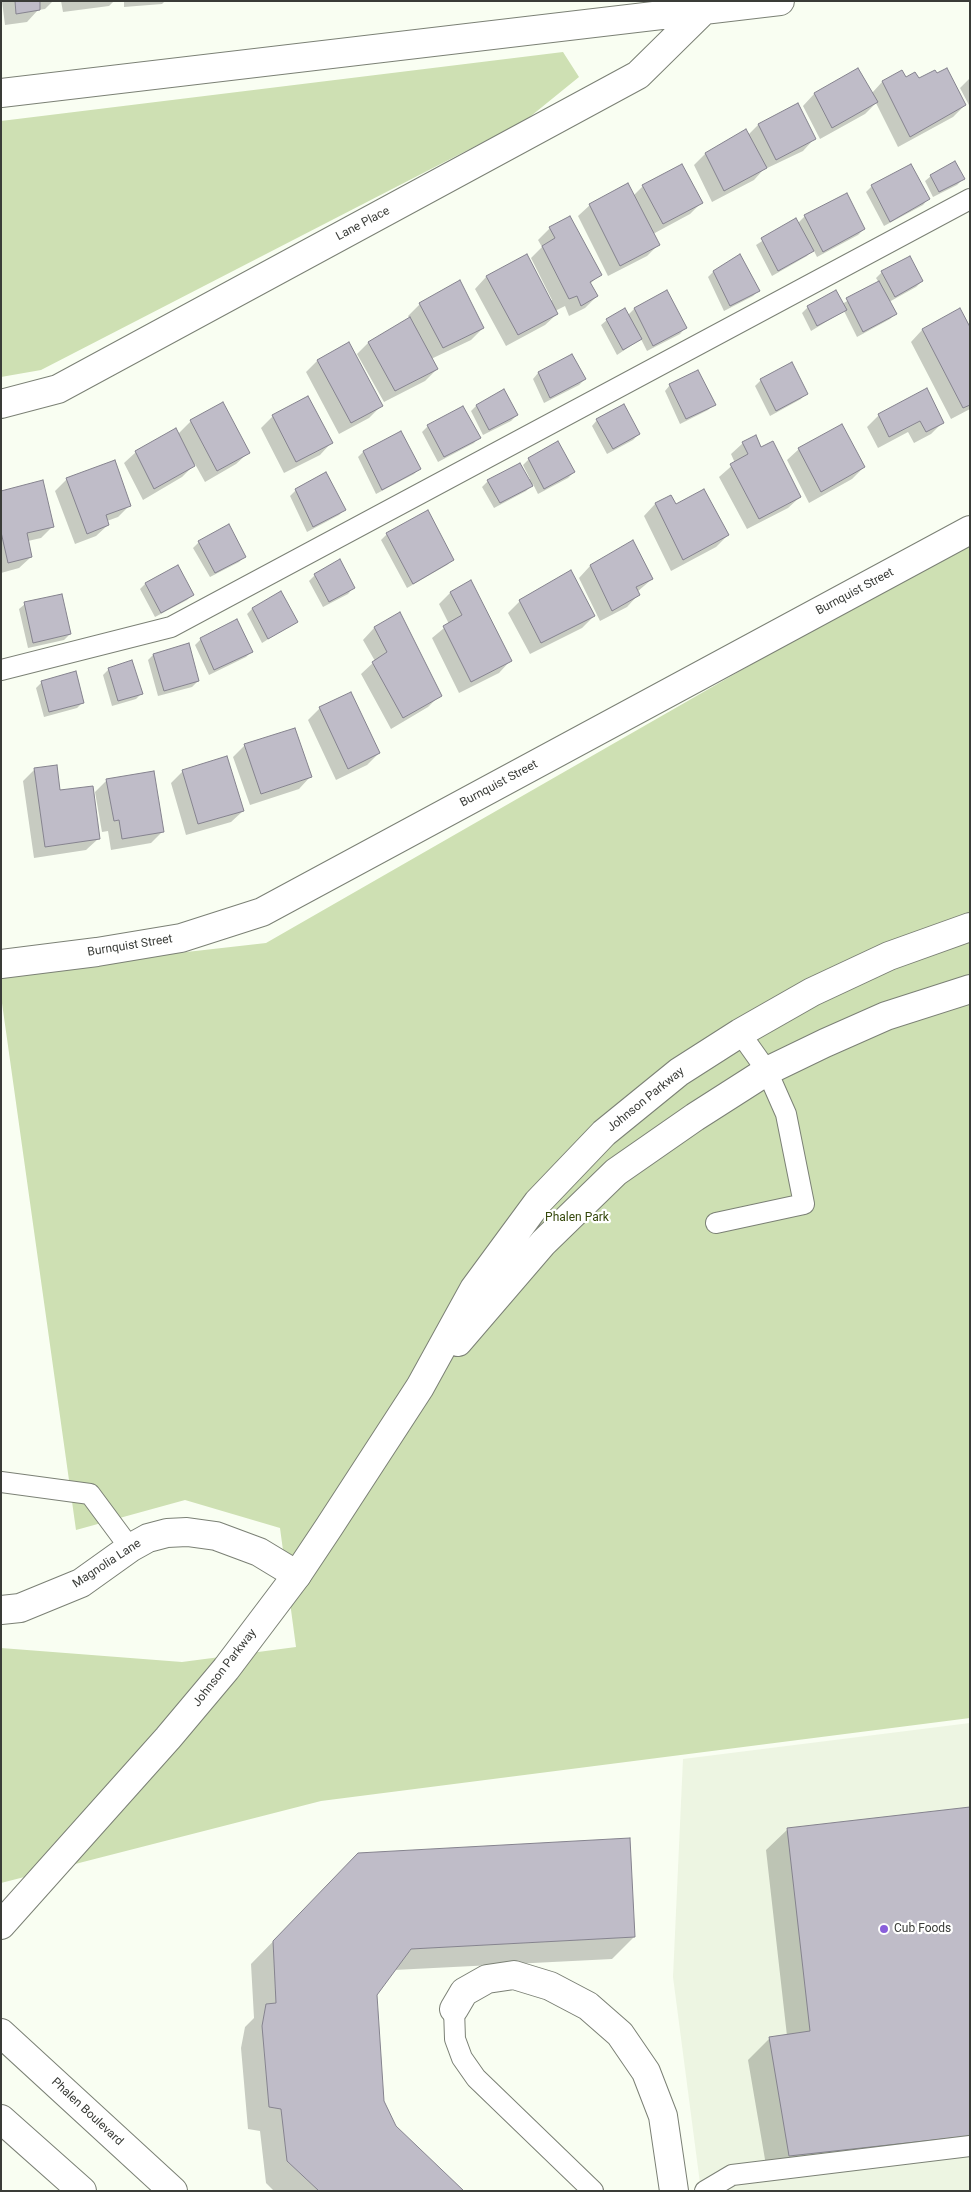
<!DOCTYPE html>
<style>
body{margin:0}
#map{position:relative;width:971px;height:2192px;overflow:hidden;background:#f9fef2;font-family:Roboto,sans-serif}
canvas{display:block}
.frame{position:absolute;inset:0;border:2px solid #3a3c38;pointer-events:none}
</style>
<div id="map">
<canvas width="971" height="2192"></canvas>
<div class="frame"></div>
</div>
<script>
const context = document.querySelector('canvas').getContext('2d');
context.lineJoin = 'round';
function fill(path, color) { context.fillStyle = color; context.fill(path, 'evenodd'); }
const shape = rows => new Path2D(rows.map(r => 'M' + r).join(''));
function strokePath(path, color, width, dash) { context.strokeStyle = color; context.lineWidth = width; context.lineCap = dash ? 'butt' : 'round'; context.setLineDash(dash || []); context.stroke(path); }
function label(font, color, halo, rows, align = 'center') {
  context.font = font + ' Roboto,sans-serif'; context.lineWidth = 4.5; context.setLineDash([]); context.textBaseline = 'middle'; context.strokeStyle = halo; context.fillStyle = color; for (const [text, x, y, turn = 0] of rows) {
    context.save(); context.translate(x, y); context.rotate((+turn || 0) * Math.PI / 180); context.textAlign = isNaN(turn) ? turn : align; if (halo) context.strokeText(text, 0, 0); context.fillText(text, 0, 0); context.restore();
  }
}
const built = shape([
 [970,1723,970,2191,701,2191,673,1977,683,1759]
]);
const green = shape([
 [563,52,579,77,526,120,41,370,1,377,1,121],
 [970,539,970,1718,321,1801,1,1883,1,1648,182,1662,296,1647,280,1528,185,1500,76,1530,1,996,1,973,266,943]
]);
const shadow = shape([
 [2,1,53,1,45,9,38,10,27,22,5,25],
 [61,1,114,1,109,6,63,12],
 [124,1,165,1,162,4,124,7],
 [858,69,872,93,882,82,902,72,905,78,918,80,965,105,953,117,898,147,876,103,865,114,820,139,803,106,814,94],
 [970,78,970,107,960,88],
 [758,125,814,139,803,151,763,170,754,180,712,202,694,165,705,154,748,135],
 [910,165,928,199,923,205,884,226,866,192,872,186],
 [931,176,963,179,957,185,933,197,925,181],
 [643,186,702,202,690,214,653,234,658,245,647,256,608,276,578,216,590,205,633,196],
 [805,216,864,229,858,235,817,257,813,249,807,256,772,276,756,245,796,219,798,223],
 [550,228,600,274,590,284,597,296,585,308,569,316,565,306,555,311,557,314,545,325,506,346,475,289,486,277,526,256,550,301,552,300,531,258,542,247,538,240],
 [909,258,922,281,916,287,889,302,896,313,890,319,857,337,844,311,811,331,802,313,808,307,836,292,842,304,879,283,876,278,882,272],
 [713,272,758,291,753,296,724,311,708,277],
 [459,282,483,328,471,340,431,359,437,369,425,381,384,402,357,354,368,343,410,319,408,316,420,304],
 [667,292,685,328,680,334,647,351,641,339,617,355,601,325,607,320,628,315,634,309],
 [960,310,970,330,970,409,951,419,911,342,922,330],
 [571,355,585,379,579,385,544,403,533,379,538,373],
 [317,361,381,406,369,418,339,434,306,372],
 [761,380,806,393,801,399,770,416,755,386],
 [670,385,714,404,708,410,680,424,665,391],
 [926,390,943,422,931,434,914,443,908,432,878,448,867,427,879,415],
 [504,391,517,415,511,421,483,435,471,411,476,406],
 [273,416,331,443,320,455,284,473,261,428],
 [597,420,639,434,633,440,607,454,592,426],
 [191,421,248,453,236,464,205,482,195,464,182,477,143,500,124,463,136,452,178,434],
 [428,426,479,437,474,443,438,462,422,432],
 [743,443,761,448,800,497,788,508,747,529,719,477,735,463,731,454],
 [799,449,864,467,852,479,809,503,787,460],
 [363,452,420,468,414,474,376,494,358,457],
 [529,459,574,472,568,478,538,494,533,484,526,491,494,508,482,487,488,481,530,479,523,465],
 [67,479,130,505,118,517,107,521,108,525,96,536,75,544,55,491],
 [296,490,344,510,339,515,307,532,290,496],
 [1,492,53,526,41,538,28,541,31,557,19,568,1,573],
 [670,496,675,506,728,535,716,547,671,571,644,516,655,504],
 [387,534,453,559,447,565,407,588,381,540],
 [199,542,244,557,239,562,210,577,193,548],
 [633,542,652,579,637,592,638,595,627,607,600,621,579,578,590,566],
 [315,575,353,588,348,594,323,607,309,581],
 [471,582,510,661,499,673,459,693,432,638,449,624,439,604,450,593],
 [145,584,192,595,187,600,155,617,140,589],
 [520,601,594,616,582,628,530,654,508,613],
 [25,604,70,634,64,640,28,648,19,609],
 [252,609,296,622,262,643,247,614],
 [399,614,440,695,428,707,391,729,361,674,375,661,363,640,374,628],
 [201,639,251,652,246,657,209,675,195,645],
 [153,655,198,681,192,687,158,696,148,660],
 [109,669,142,693,136,699,112,706,103,675],
 [42,682,83,702,77,708,44,717,36,688],
 [320,708,379,753,367,765,336,780,308,720],
 [245,745,310,777,299,789,250,805,233,757],
 [35,769,59,791,98,839,86,850,34,858,23,781],
 [183,771,243,811,231,822,186,835,171,783],
 [107,780,163,831,151,843,111,850,108,831,102,832,95,792],
 [970,1808,970,2154,768,2177,748,2060,770,2038,787,2036,766,1850,788,1829],
 [337,1876,634,1937,612,1959,394,1970,376,1995,382,2101,395,2127,462,2191,274,2191,266,2183,260,2131,248,2129,241,2048,245,2027,254,2018,251,1964]
]);
const building = shape([
 [15,1,40,1,40,10,16,14,15,1],
 [858,68,878,102,832,128,814,93,858,68],
 [947,68,966,105,910,137,882,81,902,70,906,77,915,72,919,78,935,70,937,73,947,68],
 [798,103,816,139,776,160,758,124,798,103],
 [746,129,767,168,724,191,705,153,746,129],
 [955,161,965,179,939,192,930,175,955,161],
 [682,164,703,203,663,224,642,185,682,164],
 [911,164,930,199,890,222,871,185,911,164],
 [628,183,660,245,620,266,589,204,628,183],
 [847,193,865,229,823,252,804,215,847,193],
 [570,216,602,275,590,282,598,296,581,306,577,296,569,299,542,246,555,238,549,227,570,216],
 [796,218,814,251,778,271,761,238,796,218],
 [527,254,558,314,518,335,486,276,527,254],
 [740,254,760,291,730,306,713,271,740,254],
 [910,256,923,281,895,297,881,271,910,256],
 [460,280,484,328,443,348,419,303,460,280],
 [879,281,897,314,863,332,846,298,879,281],
 [667,290,687,328,653,346,634,308,667,290],
 [836,290,847,310,817,326,807,306,836,290],
 [625,308,642,339,623,350,606,319,625,308],
 [960,308,970,327,970,405,963,408,922,329,960,308],
 [410,317,438,369,395,391,368,342,410,317],
 [349,342,383,406,351,423,317,360,349,342],
 [572,354,586,379,550,398,538,372,572,354],
 [792,362,808,394,776,411,760,379,792,362],
 [698,370,716,405,686,419,669,384,698,370],
 [927,388,944,423,926,432,920,421,889,437,878,414,927,388],
 [504,389,518,415,489,430,476,405,504,389],
 [308,396,333,443,296,462,272,415,308,396],
 [223,402,250,453,217,471,190,420,223,402],
 [624,404,640,434,613,449,596,419,624,404],
 [463,406,481,438,444,457,427,425,463,406],
 [842,424,865,467,821,492,798,448,842,424],
 [176,428,195,466,154,489,135,451,176,428],
 [401,431,421,469,382,490,363,451,401,431],
 [756,435,761,447,773,441,801,497,759,519,730,464,748,454,742,442,756,435],
 [558,441,575,472,544,489,528,458,558,441],
 [115,460,131,506,106,515,109,525,87,534,66,478,115,460],
 [520,463,533,486,500,503,487,480,520,463],
 [326,472,346,510,313,527,295,489,326,472],
 [43,480,54,527,27,533,32,557,8,563,1,532,1,491,43,480],
 [704,489,729,535,683,560,655,503,671,495,676,504,704,489],
 [428,510,454,560,413,584,386,533,428,510],
 [229,524,246,557,215,573,198,541,229,524],
 [633,540,653,579,636,587,640,595,612,611,590,565,633,540],
 [340,559,355,588,329,602,314,574,340,559],
 [178,565,194,595,161,613,145,583,178,565],
 [571,570,595,616,541,643,519,600,571,570],
 [471,580,512,661,471,682,443,626,462,615,450,592,471,580],
 [281,591,298,622,268,639,252,608,281,591],
 [62,594,71,634,33,643,24,602,62,594],
 [400,612,442,696,403,718,372,662,387,652,374,627,400,612],
 [237,619,253,652,214,670,200,638,237,619],
 [189,643,199,681,164,691,153,654,189,643],
 [132,660,143,694,118,701,108,668,132,660],
 [76,671,84,703,49,712,41,681,76,671],
 [351,692,380,753,348,769,319,707,351,692],
 [295,728,312,777,261,794,244,744,295,728],
 [227,756,244,811,198,824,182,770,227,756],
 [57,765,60,790,93,786,100,839,45,847,34,768,57,765],
 [154,771,164,832,122,839,119,820,114,821,106,779,154,771],
 [970,1807,970,2136,789,2156,769,2037,810,2031,787,1828,970,1807],
 [630,1838,635,1937,411,1949,377,1995,384,2101,396,2126,464,2191,319,2191,287,2161,281,2109,269,2107,262,2026,266,2004,276,2003,273,1941,358,1853,630,1838]
]);
const service = shape([
 [1,670,171,627,970,199],
 [716,1223,804,1204,786,1114,767,1071,740,1033],
 [1,1482,90,1494,130,1548],
 [454,2009,455,2039,462,2058,476,2078,593,2191],
 [705,2191,732,2175,970,2146]
]);
const minor = shape([
 [1,93,780,1],
 [1,404,58,389,638,75,704,10],
 [1,964,97,952,181,938,262,912,970,530],
 [1,1610,20,1608,81,1583,130,1548,148,1538,167,1533,187,1532,216,1536,259,1552,297,1575],
 [454,2009,464,1992,487,1979,514,1975,550,1986,588,2006,620,2034,646,2072,663,2116,674,2191]
]);
const tertiary = shape([
 [458,1342,543,1243,616,1172,695,1117,767,1071,825,1043,886,1016,970,989],
 [1,1925,168,1738,226,1669,297,1575,329,1527,420,1387,474,1289,538,1202,604,1133,679,1072,740,1033,812,992,889,956,970,927]
]);
const secondary = shape([
 [1,2033,173,2191],
 [1,2119,82,2191]
]);
const markers = [
 [884,1929,5,"#895fda"]
];
const streetNames = [
 ["Lane Place",363,224,-28],
 ["Burnquist Street",855,592,-28],
 ["Burnquist Street",499,784,-28],
 ["Burnquist Street",130,946,-9],
 ["Johnson Parkway",646,1100,-39],
 ["Magnolia Lane",107,1564,-33],
 ["Johnson Parkway",225,1668,-52],
 ["Phalen Boulevard",87,2112,43]
];
const parkNames = [
 ["Phalen Park",577,1218]
];
const poiNames = [
 ["Cub Foods",894,1929]
];
fill(built, '#edf5e2');
fill(green, '#cee0b3');
fill(shadow, '#0003');
fill(building, '#bfbcc8');
strokePath(building, '#85838e', 1);
strokePath(service, '#7b8075', 22);
strokePath(minor, '#7b8075', 30);
strokePath(tertiary, '#7b8075', 30);
strokePath(secondary, '#7b8075', 30);
strokePath(service, '#fff', 20);
strokePath(minor, '#fff', 28);
strokePath(tertiary, '#fff', 28);
strokePath(secondary, '#fff', 28);
for (const [x, y, r, color] of markers) { const dot = new Path2D(); dot.arc(x, y, r, 0, 2 * Math.PI); context.fillStyle = color; context.fill(dot); strokePath(dot, '#fff', 2); }
label('12px', '#3a3c38', '#fff', streetNames);
label('12px', '#35480b', '#fff', parkNames);
label('12px', '#3a3c38', '#fff', poiNames, 'left');
</script>
